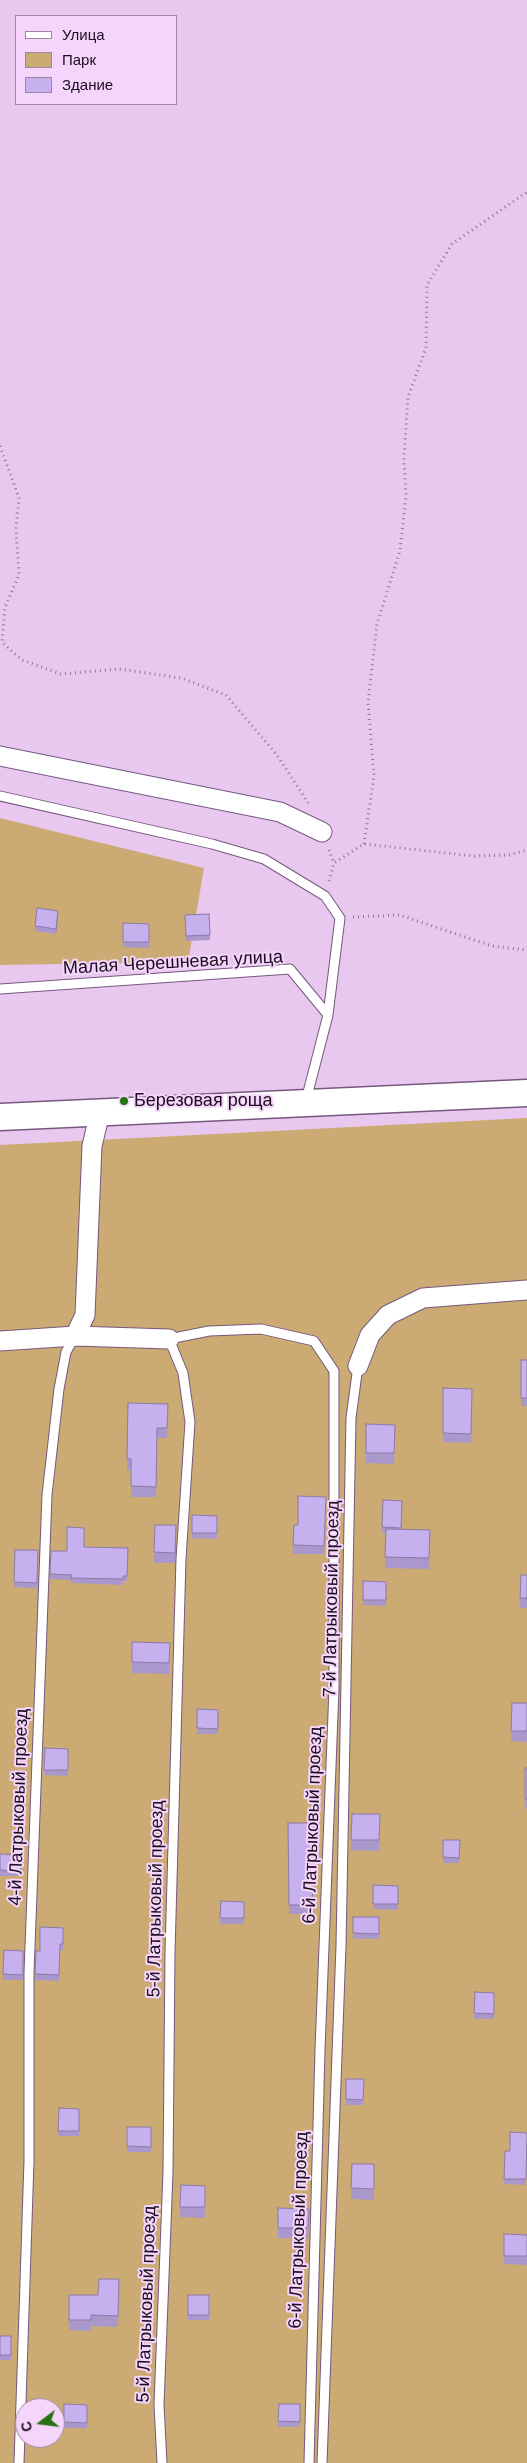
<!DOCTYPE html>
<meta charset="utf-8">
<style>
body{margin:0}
#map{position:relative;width:527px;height:2463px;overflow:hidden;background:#e9c8f0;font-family:Arial,sans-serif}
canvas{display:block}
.legend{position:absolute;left:15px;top:15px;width:162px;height:90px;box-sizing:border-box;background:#f6d5fd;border:1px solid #9e85a3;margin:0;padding:6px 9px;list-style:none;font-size:15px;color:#1a0e1c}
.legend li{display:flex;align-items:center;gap:10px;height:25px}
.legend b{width:25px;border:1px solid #9e85a3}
.north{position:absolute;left:15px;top:2398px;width:50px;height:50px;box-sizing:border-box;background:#f6d5fd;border:1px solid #9e85a3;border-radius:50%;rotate:255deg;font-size:14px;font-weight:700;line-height:20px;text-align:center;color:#1a0e1c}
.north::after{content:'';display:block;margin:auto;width:18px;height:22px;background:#257114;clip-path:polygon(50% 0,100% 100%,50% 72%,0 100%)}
</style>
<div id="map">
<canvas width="527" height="2463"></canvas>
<ul class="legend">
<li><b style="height:6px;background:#fff"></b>Улица</li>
<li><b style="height:14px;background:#cbab73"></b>Парк</li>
<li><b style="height:14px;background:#c6b0ed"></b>Здание</li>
</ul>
<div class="north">С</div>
</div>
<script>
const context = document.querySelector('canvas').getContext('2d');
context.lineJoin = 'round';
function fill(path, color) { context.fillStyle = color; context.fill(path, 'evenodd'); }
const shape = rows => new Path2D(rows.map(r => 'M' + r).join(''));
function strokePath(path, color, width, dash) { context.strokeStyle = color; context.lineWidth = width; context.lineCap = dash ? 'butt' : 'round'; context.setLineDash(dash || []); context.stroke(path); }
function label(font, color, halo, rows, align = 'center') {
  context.font = font + ' Arial,sans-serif'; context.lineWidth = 4; context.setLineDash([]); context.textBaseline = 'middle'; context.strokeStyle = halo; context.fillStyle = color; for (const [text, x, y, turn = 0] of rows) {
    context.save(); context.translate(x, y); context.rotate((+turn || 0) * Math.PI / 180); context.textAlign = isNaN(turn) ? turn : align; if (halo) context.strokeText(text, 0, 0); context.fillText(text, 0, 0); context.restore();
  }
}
const green = shape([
 [0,818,204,868,188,962,0,965],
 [527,1118,527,2463,0,2463,0,1145],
 [25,2408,55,2408,55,2438,25,2438]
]);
const path = shape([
 [0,446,19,498,16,528,19,575,5,607,2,642,22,660,61,674,119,669,181,678,226,695,277,755,308,803],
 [364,844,374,776,368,702,377,624,400,551,406,496,404,458,408,397,426,348,427,285,452,244,527,192],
 [329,850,334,863],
 [329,881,334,863,364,844,475,856,509,855,527,850],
 [353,917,400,915,492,946,527,950]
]);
const lane = shape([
 [0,796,212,844,264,859,325,896,340,918,328,1015,306,1100],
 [0,989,290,969,328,1015],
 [19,2463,29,2161,29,1973,47,1495,59,1389,66,1352,75,1336],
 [162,2463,159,2405,168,2172,170,1952,181,1559,190,1422,183,1373,169,1339,209,1331,261,1329,314,1341,334,1371,334,1688,320,2050,309,2463],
 [322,2463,341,1946,351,1418,358,1366]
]);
const street = shape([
 [0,756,280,812,322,832],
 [75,1336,85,1315,92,1146,100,1112],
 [0,1341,75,1336,169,1339],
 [358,1366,370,1335,388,1315,423,1298,527,1290]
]);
const secondary = shape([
 [0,1117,527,1093]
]);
const wall = shape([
 [209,914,210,940,186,941,185,915],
 [58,917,56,934,35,931,35,926],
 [123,923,149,924,149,948,123,947],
 [521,1360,527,1360,527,1406,521,1406],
 [472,1389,471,1443,443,1442,443,1433],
 [128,1403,168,1404,167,1438,157,1438,156,1497,131,1497,131,1470,127,1470],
 [366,1424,395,1425,394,1464,366,1463],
 [383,1500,402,1501,402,1530,430,1530,429,1569,385,1568,386,1533,382,1533],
 [326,1505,324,1554,293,1554,294,1525,298,1525],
 [192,1515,217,1516,217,1539,192,1538],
 [176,1536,175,1563,154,1563,154,1552],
 [84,1547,128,1548,127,1581,123,1581,123,1585,71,1583,71,1580,50,1579,51,1551,67,1551],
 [15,1550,38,1550,37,1588,14,1587],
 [521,1575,527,1575,527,1608,520,1608],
 [363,1581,386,1582,386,1606,363,1605],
 [132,1642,170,1643,169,1674,132,1673],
 [512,1703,527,1703,527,1742,511,1741],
 [197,1709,218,1710,218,1734,197,1734],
 [45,1748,68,1749,68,1776,44,1775],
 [525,1768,527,1768,527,1809,525,1809],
 [352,1814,380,1814,379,1851,351,1850],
 [288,1823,318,1823,317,1863,314,1863,312,1914,289,1914],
 [443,1840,460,1840,459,1863,443,1863],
 [0,1854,21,1855,21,1876,0,1876],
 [373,1885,398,1886,398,1910,373,1909],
 [221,1901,244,1902,244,1924,220,1924],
 [353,1917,379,1917,379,1939,353,1939],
 [63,1928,63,1950,60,1950,59,1981,35,1980,36,1951,40,1951],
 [4,1950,23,1951,23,1980,3,1980],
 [475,1992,494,1993,494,2019,474,2019],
 [346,2079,364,2079,363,2105,346,2105],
 [59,2108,79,2109,79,2136,58,2136],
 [127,2127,151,2127,151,2152,127,2152],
 [505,2151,527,2161,526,2185,504,2184],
 [352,2164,374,2164,374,2200,351,2199],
 [181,2185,205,2186,205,2218,180,2217],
 [278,2208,309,2209,308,2239,278,2238],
 [504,2234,527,2235,527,2265,504,2264],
 [119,2279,118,2327,91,2326,91,2331,69,2330,69,2295,98,2295],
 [188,2295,209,2295,209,2320,188,2320],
 [0,2336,11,2336,11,2360,0,2360],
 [64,2404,87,2405,87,2428,64,2428],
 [279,2404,300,2404,300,2427,278,2427]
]);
const shadedWall = shape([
 [58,911,58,917,56,934,56,929],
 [176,1525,176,1536,175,1563,175,1553]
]);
const building = shape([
 [37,908,58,911,56,929,35,926,37,908],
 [209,914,210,935,186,936,185,915,209,914],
 [123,923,149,924,149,942,123,942,123,923],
 [521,1360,527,1360,527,1398,521,1398,521,1360],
 [443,1388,472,1389,471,1434,443,1433,443,1388],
 [128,1403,168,1404,167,1428,157,1428,156,1487,131,1486,131,1459,127,1459,128,1403],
 [366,1424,395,1425,394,1453,366,1453,366,1424],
 [298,1496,326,1497,324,1546,293,1545,294,1525,298,1525,298,1496],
 [383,1500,402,1501,401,1528,382,1527,383,1500],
 [192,1515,217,1516,217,1533,192,1533,192,1515],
 [155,1525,176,1525,175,1553,154,1552,155,1525],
 [67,1527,84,1528,84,1547,128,1548,127,1576,123,1576,123,1579,71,1578,72,1575,50,1574,51,1551,67,1551,67,1527],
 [386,1529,430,1530,429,1558,385,1557,386,1529],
 [15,1550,38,1550,37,1583,14,1582,15,1550],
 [521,1575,527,1575,527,1598,520,1598,521,1575],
 [363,1581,386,1582,386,1600,363,1600,363,1581],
 [132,1642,170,1643,169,1663,132,1662,132,1642],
 [512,1703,527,1703,527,1731,511,1731,512,1703],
 [197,1709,218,1710,218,1729,197,1728,197,1709],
 [45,1748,68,1749,68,1770,44,1770,45,1748],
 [525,1768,527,1768,527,1799,525,1799,525,1768],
 [352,1814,380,1814,379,1840,351,1840,352,1814],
 [288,1823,318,1823,317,1854,314,1854,312,1905,289,1905,288,1823],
 [443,1840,460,1840,459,1858,443,1857,443,1840],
 [0,1854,21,1855,21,1871,0,1870,0,1854],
 [373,1885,398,1886,398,1904,373,1904,373,1885],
 [221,1901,244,1902,244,1918,220,1918,221,1901],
 [353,1917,379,1917,379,1934,353,1933,353,1917],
 [40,1927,63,1928,63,1944,60,1944,59,1975,35,1974,36,1951,40,1951,40,1927],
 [4,1950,23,1951,23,1975,3,1974,4,1950],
 [475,1992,494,1993,494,2014,474,2013,475,1992],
 [346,2079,364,2079,363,2100,346,2099,346,2079],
 [59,2108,79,2109,79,2131,58,2131,59,2108],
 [127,2127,151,2127,151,2147,127,2146,127,2127],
 [510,2132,527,2133,526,2179,504,2179,505,2151,510,2151,510,2132],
 [352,2164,374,2164,374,2189,351,2188,352,2164],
 [181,2185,205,2186,205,2207,180,2207,181,2185],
 [278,2208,309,2209,308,2228,278,2228,278,2208],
 [504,2234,527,2235,527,2256,504,2256,504,2234],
 [99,2279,119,2279,118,2316,91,2315,91,2320,69,2320,69,2295,98,2295,99,2279],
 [188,2295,209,2295,209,2315,188,2315,188,2295],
 [0,2336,11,2336,11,2355,0,2355,0,2336],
 [64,2404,87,2405,87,2423,64,2422,64,2404],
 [279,2404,300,2404,300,2422,278,2421,279,2404]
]);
const markers = [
 [124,1101,5,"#257114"]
];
const streetNames = [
 ["Малая Черешневая улица",173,963,-3],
 ["7-й Латрыковый проезд",332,1599,-89],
 ["4-й Латрыковый проезд",19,1807,-88],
 ["6-й Латрыковый проезд",313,1825,-88],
 ["5-й Латрыковый проезд",156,1899,-89],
 ["6-й Латрыковый проезд",299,2230,-88],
 ["5-й Латрыковый проезд",147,2304,-88]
];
const poiNames = [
 ["Березовая роща",134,1101]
];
fill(green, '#cbab73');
strokePath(lane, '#76587c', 11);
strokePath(street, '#76587c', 21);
strokePath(secondary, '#76587c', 29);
strokePath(path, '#8f7794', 3, [1, 4]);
strokePath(lane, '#fff', 9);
strokePath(street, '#fff', 19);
strokePath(secondary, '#fff', 26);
fill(wall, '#aa97cc');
fill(shadedWall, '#8b7ba6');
fill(building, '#c6b0ed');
strokePath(building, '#8b7ba6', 1);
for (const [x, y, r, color] of markers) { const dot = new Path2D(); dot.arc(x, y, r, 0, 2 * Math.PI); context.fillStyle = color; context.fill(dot); strokePath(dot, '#f6d5fd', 2); }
label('18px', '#1a0e1c', '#f6d5fd', streetNames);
label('18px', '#1a0e1c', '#f6d5fd', poiNames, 'left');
</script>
